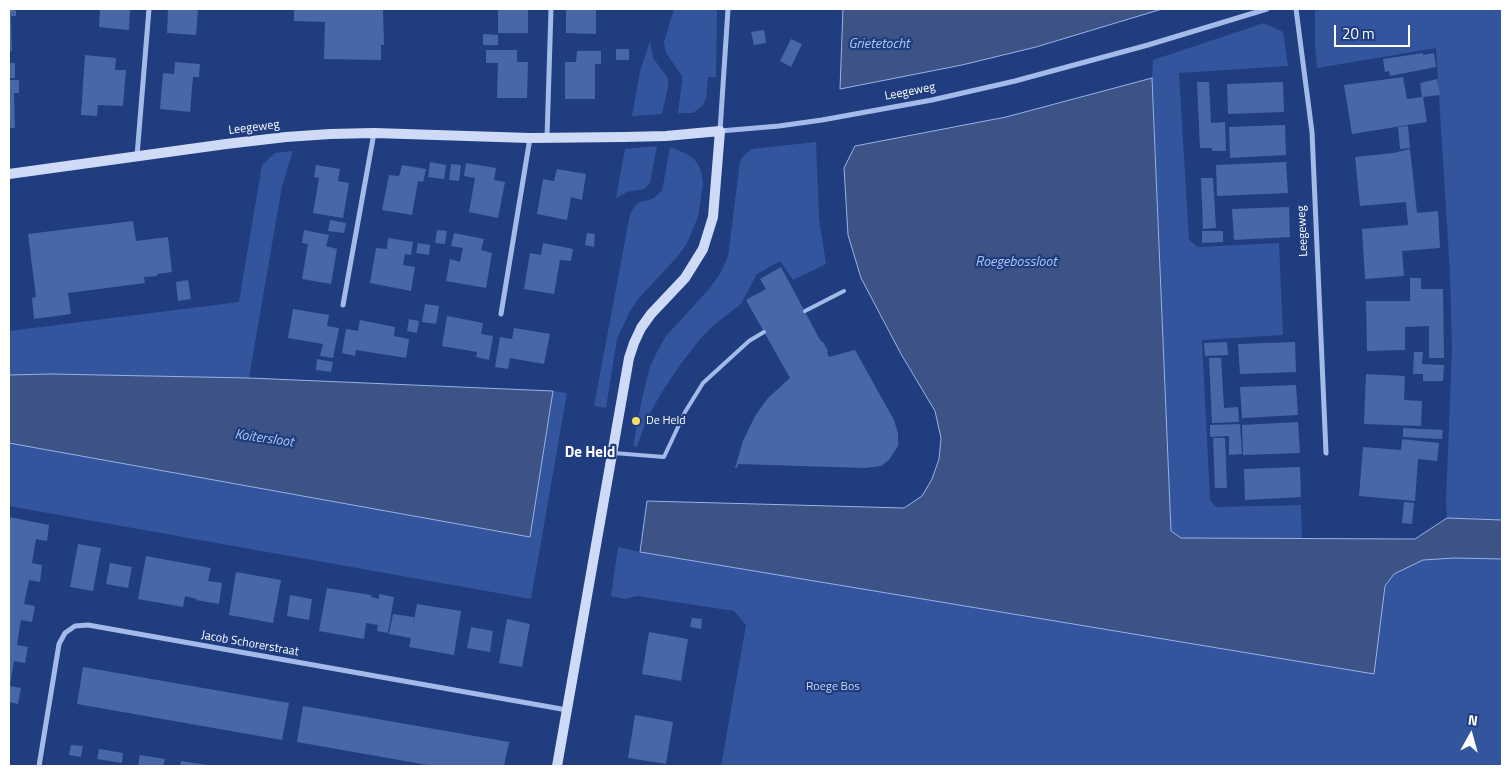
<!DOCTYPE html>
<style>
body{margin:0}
#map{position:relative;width:1511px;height:775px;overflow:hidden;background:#1f3d7f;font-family:"Titillium Web",sans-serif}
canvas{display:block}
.frame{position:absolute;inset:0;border:10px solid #fff;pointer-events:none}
.north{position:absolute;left:1446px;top:710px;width:50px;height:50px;-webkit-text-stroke:4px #1f3d7f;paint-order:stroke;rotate:7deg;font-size:14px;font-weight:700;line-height:20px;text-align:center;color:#fff}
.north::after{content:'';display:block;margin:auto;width:18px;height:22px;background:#fff;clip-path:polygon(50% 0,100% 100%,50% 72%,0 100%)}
.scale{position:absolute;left:1334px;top:25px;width:76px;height:22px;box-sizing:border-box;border:2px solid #fff;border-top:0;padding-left:6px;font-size:15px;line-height:18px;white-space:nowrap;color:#fff;-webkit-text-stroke:4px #1f3d7f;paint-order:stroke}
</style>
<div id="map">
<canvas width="1511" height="775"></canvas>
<div class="frame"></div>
<div class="north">N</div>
<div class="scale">20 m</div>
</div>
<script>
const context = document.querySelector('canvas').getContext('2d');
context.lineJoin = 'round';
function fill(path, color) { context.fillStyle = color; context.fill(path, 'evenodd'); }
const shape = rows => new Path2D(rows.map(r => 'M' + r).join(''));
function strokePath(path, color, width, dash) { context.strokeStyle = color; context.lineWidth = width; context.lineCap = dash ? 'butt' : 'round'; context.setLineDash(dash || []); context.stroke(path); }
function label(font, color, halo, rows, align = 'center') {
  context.font = font + ' "Titillium Web",sans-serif'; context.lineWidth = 4.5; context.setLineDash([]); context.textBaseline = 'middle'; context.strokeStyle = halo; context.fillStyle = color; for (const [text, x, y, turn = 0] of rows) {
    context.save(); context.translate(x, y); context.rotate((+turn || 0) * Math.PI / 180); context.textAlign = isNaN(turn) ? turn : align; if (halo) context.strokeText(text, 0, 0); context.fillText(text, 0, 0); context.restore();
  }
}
const green = shape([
 [674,9,717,9,716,77,708,77,706,98,703,105,693,113,678,113,682,81,682,76,666,53,665,48,664,42],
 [1325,9,1502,9,1502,520,1447,518,1446,502,1452,348,1450,274,1436,48,1317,68,1315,45,1315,11],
 [1264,23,1283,32,1288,66,1179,73,1189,240,1198,247,1279,243,1283,335,1202,340,1210,500,1216,507,1301,505,1302,538,1181,538,1171,531,1152,78,1153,60],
 [650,41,653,58,668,78,668,87,662,114,632,116,640,71],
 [816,142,819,218,826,264,793,280,780,261,757,274,741,304,715,324,700,339,680,365,662,392,647,418,637,447,633,446,643,394,650,367,657,352,666,336,709,289,720,274,728,256,740,161,744,155,751,149],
 [657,146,650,183,644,189,627,192,616,198,625,149],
 [670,147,687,154,694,159,699,166,702,175,703,184,698,217,686,245,677,257,639,298,630,311,617,339,606,408,594,406,630,214,635,206,640,202,652,199,662,191],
 [293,151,282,186,249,378,51,374,9,375,9,331,239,302,262,165,275,153],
 [553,391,567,393,531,599,9,506,9,443,529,537],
 [618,547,640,552,1373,674,1385,585,1394,574,1423,560,1454,558,1502,559,1502,766,721,766,746,625,734,611,637,596,625,599,611,596]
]);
const water = shape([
 [843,9,1162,9,1036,47,962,65,840,89,843,9],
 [1152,78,1171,531,1181,538,1415,539,1447,518,1502,520,1502,559,1454,558,1423,560,1394,574,1385,586,1374,674,640,552,647,501,904,508,922,496,932,479,939,459,941,438,935,411,901,354,861,278,848,235,844,168,855,146,1006,117,1152,78],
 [51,374,249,378,553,391,530,537,9,443,9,375,51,374]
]);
const building = shape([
 [9,9,16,9,16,16,11,16,12,51,9,52],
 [100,9,130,9,129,30,99,27],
 [168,9,198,9,196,35,167,33],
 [294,9,383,9,384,45,381,45,381,60,324,59,325,22,294,21],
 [498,9,528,9,528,33,498,33],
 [566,9,596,9,596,34,566,33],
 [764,30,766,43,754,45,751,32],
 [483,34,498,35,498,45,483,45],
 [791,39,802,44,791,67,780,61],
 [616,49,629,49,629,60,616,60],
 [486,50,517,50,517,62,528,62,527,98,497,98,498,63,486,63],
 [577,51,601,51,601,64,595,64,595,99,565,99,565,62,576,62],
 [1423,53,1423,55,1434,53,1436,67,1390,76,1389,71,1385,72,1383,59],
 [85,55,116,58,115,70,126,70,123,106,98,105,97,116,81,115],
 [175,62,200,64,199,77,193,77,190,112,160,109,163,73,174,74],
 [9,63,15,63,15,78,9,78],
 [1403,77,1407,99,1422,97,1420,83,1437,79,1440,95,1423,97,1427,122,1352,134,1344,85],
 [9,80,19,80,19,93,14,93,15,128,9,128],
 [1197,82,1209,82,1211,123,1225,122,1226,151,1212,151,1212,148,1200,148],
 [1283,82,1284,112,1228,114,1227,84],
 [1285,125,1286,155,1230,158,1229,127],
 [1408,126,1410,148,1400,149,1398,127],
 [1410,149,1417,213,1438,211,1440,248,1402,251,1404,276,1365,279,1362,229,1408,225,1406,202,1360,206,1355,157,1393,153],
 [430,162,446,165,444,179,428,177],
 [1286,162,1288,193,1217,196,1216,165],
 [466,163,496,168,494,180,505,182,498,218,469,212,475,178,464,176],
 [451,164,461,165,459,181,449,180],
 [316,165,340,169,338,181,349,183,343,218,313,213,319,178,314,177],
 [402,165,426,169,423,182,418,181,412,215,382,210,389,175,399,176],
 [557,169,586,174,582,200,571,197,567,220,537,214,543,179,554,181],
 [1201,178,1213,178,1216,228,1203,229],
 [1289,207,1290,237,1234,240,1232,209],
 [330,220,346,223,344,233,328,231],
 [133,221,136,241,168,237,172,272,157,274,157,276,144,277,145,283,68,293,71,314,34,319,32,298,36,297,28,234],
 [304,230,329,235,326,246,337,249,331,284,302,279,308,244,302,243],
 [437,230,447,231,445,244,435,243],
 [1202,231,1223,231,1223,242,1202,243],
 [454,233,484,239,481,250,492,253,486,288,446,281,450,259,460,262,463,248,451,246],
 [587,233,595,234,594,247,585,245],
 [388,238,413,242,411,255,405,254,403,265,415,267,411,291,370,283,376,248,387,249],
 [418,243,430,245,429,255,416,253],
 [543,243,573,249,571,261,560,260,554,294,524,289,530,253,541,255],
 [781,267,819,338,822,342,823,342,828,351,827,352,829,357,855,350,894,420,898,433,898,446,889,460,881,466,865,468,738,464,737,468,735,468,743,441,755,416,768,398,790,378,746,300,766,289,760,279],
 [1410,278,1421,278,1421,289,1443,289,1444,358,1429,358,1429,326,1405,327,1405,350,1367,351,1366,301,1410,301],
 [188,280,191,299,178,301,176,282],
 [425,304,439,306,436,324,422,322],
 [293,309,329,315,327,326,339,328,333,358,320,356,323,344,288,338],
 [447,316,483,323,481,334,493,336,489,360,476,357,477,352,442,346],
 [409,319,419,321,417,333,407,331],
 [360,320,395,327,394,336,409,339,406,358,356,350,355,356,342,353,346,329,358,331],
 [514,328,550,334,544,364,510,358,508,369,495,367,500,337,512,339],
 [1227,342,1228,355,1205,356,1204,343],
 [1295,342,1296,372,1240,374,1238,344],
 [1414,352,1423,352,1422,364,1444,365,1443,381,1423,381,1423,374,1413,374],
 [1209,358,1221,358,1224,408,1238,407,1239,422,1212,423],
 [317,359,333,362,331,372,316,370],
 [1366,374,1405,376,1404,400,1422,401,1421,426,1364,424],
 [1296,385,1298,415,1242,418,1240,387],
 [1298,422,1300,453,1243,455,1242,425],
 [1240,424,1242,454,1229,455,1229,436,1210,437,1210,425],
 [1403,428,1443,430,1442,439,1403,437],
 [1213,438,1225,438,1227,488,1215,488],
 [1402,439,1439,443,1437,461,1418,459,1415,501,1359,496,1363,447,1401,450],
 [1300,467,1301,497,1245,500,1244,469],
 [1404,502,1414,503,1412,524,1402,523],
 [9,517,49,525,47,541,36,539,32,563,42,565,40,582,29,580,24,604,35,606,32,622,21,620,17,645,28,647,25,663,14,661,10,686,21,688,18,704,9,702],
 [78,544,101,548,93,591,70,587],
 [146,556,211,568,208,581,222,583,219,604,196,600,197,599,185,596,183,607,138,599],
 [110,563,132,567,128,588,106,584],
 [236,572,281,580,273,623,229,615],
 [327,588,371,595,371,597,379,599,379,594,394,597,388,633,377,631,378,625,366,623,364,639,319,631],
 [290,595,312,599,309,620,287,616],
 [417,604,461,611,454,655,409,647,411,638,389,634,393,614,414,617,413,625],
 [692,618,702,619,701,629,690,627],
 [507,619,530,624,522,667,499,663],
 [471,627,493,631,490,652,467,648],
 [649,632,688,639,681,681,642,674],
 [83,667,289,703,282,740,77,704],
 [303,706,509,742,504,766,433,766,297,742],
 [635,715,673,722,666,764,628,758],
 [71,745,83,746,81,757,69,755],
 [99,749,123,753,122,763,97,759],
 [140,755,165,759,163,766,138,765],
 [181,761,207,765,207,766,180,766]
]);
const service = shape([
 [805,311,844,291],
 [614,453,664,457,685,412,703,383,749,341,764,332]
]);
const minor = shape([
 [728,9,720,131,779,126,822,120,932,100,1015,81,1148,45,1267,9],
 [1296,9,1312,132,1326,453],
 [547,138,551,9],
 [137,156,149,9],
 [343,305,374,133],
 [501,314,530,138],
 [39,766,59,644,65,633,75,626,88,625,567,710]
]);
const secondary = shape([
 [9,174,226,144,286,137,330,134,374,133,530,138,624,137,666,136,720,131,713,217,703,249,685,278,651,314,641,328,634,343,629,358,557,766]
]);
const markers = [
 [636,421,5,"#f6df64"]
];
const streetNames = [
 ["Leegeweg",910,92,-11],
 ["Leegeweg",254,128,-7],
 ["Leegeweg",1303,231,-93],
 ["Jacob Schorerstraat",250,644,10]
];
const poiNames = [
 ["De Held",646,421]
];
const parkNames = [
 ["Roege Bos",833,687]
];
const waterNames = [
 ["Grietetocht",879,45],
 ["Roegebossloot",1016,263],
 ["Koitersloot",264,439,8]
];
const quarterNames = [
 ["De Held",590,453]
];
fill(green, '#33559e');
fill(water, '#3d5385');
strokePath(water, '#97b3e9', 1);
fill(building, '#4867a9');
strokePath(service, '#a4bae8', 4);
strokePath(minor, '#a4bae8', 5);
strokePath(secondary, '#cfdbf6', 10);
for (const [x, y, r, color] of markers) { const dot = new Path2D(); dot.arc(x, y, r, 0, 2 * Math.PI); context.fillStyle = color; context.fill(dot); strokePath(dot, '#1f3d7f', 2); }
label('12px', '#fff', '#1f3d7f', streetNames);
label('12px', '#fff', '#1f3d7f', poiNames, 'left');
label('12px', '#c8d7f6', '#1f3d7f', parkNames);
label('italic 14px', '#afc4f0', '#1f3d7f', waterNames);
label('bold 15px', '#fff', '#1f3d7f', quarterNames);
</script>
